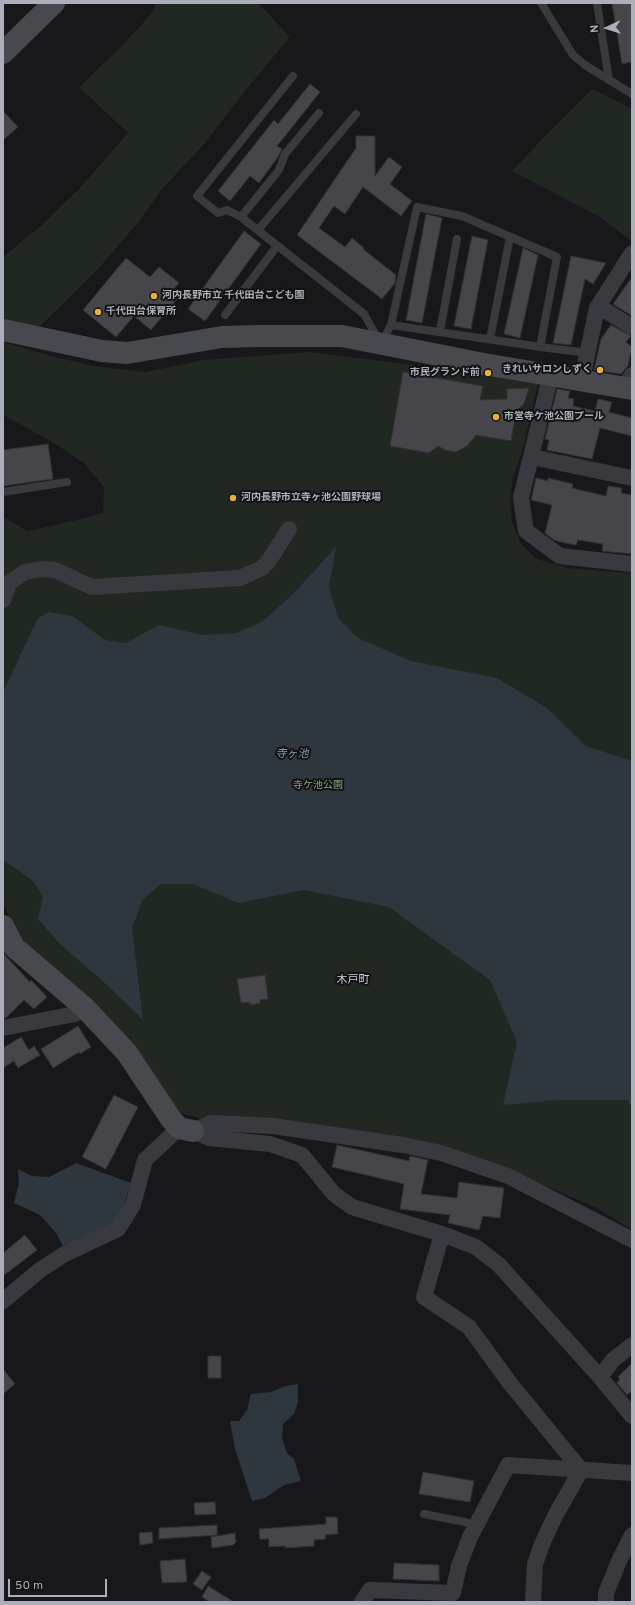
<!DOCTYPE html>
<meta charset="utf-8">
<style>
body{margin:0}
#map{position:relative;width:635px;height:1605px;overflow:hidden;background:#18181a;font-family:Overpass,sans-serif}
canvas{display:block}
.frame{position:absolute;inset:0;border:4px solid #abafb9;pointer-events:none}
.north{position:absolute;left:587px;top:8px;width:40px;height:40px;-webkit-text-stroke:3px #131315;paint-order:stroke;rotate:266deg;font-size:11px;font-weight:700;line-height:16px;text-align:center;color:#abafb9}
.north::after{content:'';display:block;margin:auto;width:14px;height:18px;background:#abafb9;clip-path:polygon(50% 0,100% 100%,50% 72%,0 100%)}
.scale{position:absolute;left:8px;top:1579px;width:99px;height:18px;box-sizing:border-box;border:2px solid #abafb9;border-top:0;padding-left:5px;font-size:12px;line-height:14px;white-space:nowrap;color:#abafb9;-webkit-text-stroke:3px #131315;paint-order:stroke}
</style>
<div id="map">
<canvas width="635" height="1605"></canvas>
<div class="frame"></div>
<div class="north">N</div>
<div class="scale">50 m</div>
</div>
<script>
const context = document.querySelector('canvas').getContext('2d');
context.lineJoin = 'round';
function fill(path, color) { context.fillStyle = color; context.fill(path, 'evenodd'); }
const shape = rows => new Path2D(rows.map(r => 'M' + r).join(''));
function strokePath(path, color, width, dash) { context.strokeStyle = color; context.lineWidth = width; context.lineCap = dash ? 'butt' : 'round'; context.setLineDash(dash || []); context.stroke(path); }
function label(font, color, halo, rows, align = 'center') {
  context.font = font + ' Overpass,"Noto Sans JP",sans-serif'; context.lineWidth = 4; context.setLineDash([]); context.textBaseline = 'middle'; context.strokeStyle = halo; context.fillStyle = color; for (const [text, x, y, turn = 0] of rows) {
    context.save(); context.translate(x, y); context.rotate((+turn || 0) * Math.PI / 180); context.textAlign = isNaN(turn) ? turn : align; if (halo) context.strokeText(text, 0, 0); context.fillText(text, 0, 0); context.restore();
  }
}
const green = shape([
 [156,3,258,3,290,37,244,92,205,143,162,189,137,224,97,270,37,329,3,320,3,257,43,224,79,189,128,133,79,87,123,45,152,13],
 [592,89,632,109,632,242,600,217,512,171,550,131],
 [3,342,51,356,93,366,146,372,203,360,310,352,462,371,538,384,522,452,513,477,510,502,512,522,521,544,537,559,567,568,632,573,632,1230,597,1208,497,1165,202,1119,178,1112,18,936,3,904,3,517,28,531,73,521,103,513,104,487,84,463,54,443,3,415]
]);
const water = shape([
 [336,547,329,587,338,618,358,638,411,661,497,678,547,708,586,746,632,761,632,1107,627,1100,559,1100,503,1105,517,1042,490,980,389,907,304,890,238,903,193,884,161,884,143,899,132,928,143,1020,106,984,59,943,38,919,43,897,32,880,3,860,3,692,38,618,49,612,72,616,105,640,126,643,159,625,202,635,237,633,263,621,293,594],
 [76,1163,131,1183,120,1216,106,1228,64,1248,56,1233,40,1215,14,1203,19,1183,18,1169,32,1176,49,1177],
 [298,1384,298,1402,294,1414,283,1424,282,1438,287,1453,294,1459,301,1481,284,1485,265,1498,252,1501,235,1449,230,1421,239,1421,247,1410,251,1394,271,1392,285,1386]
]);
const building = shape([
 [612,3,632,3,632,62,622,64,612,3],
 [310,84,320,92,277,146,282,149,278,157,259,183,250,176,230,201,218,191,274,120,278,124,310,84],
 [3,111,18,127,3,140,3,111],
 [356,136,375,136,375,176,389,157,402,167,390,184,412,201,401,216,363,187,345,214,334,206,319,228,345,247,352,238,364,248,363,249,396,275,395,283,382,299,297,235,356,148,356,136],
 [426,214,442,218,422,323,406,320,426,214],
 [244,231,261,244,205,321,188,309,244,231],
 [472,236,488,240,471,329,454,326,472,236],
 [523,248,538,255,520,338,504,334,523,248],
 [571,256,606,263,593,284,585,279,571,345,553,343,571,256],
 [126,258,150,277,159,267,179,283,170,293,177,299,151,330,134,316,116,337,83,310,126,258],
 [632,277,632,316,613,304,632,277],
 [611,325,631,336,626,342,632,347,628,366,621,374,594,370,601,339,611,325],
 [403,372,483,386,480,400,507,399,507,389,529,388,524,404,518,409,516,413,511,441,476,435,467,446,456,452,445,450,438,446,429,453,390,446,403,372],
 [557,389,570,391,568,398,574,399,573,406,595,411,598,399,612,402,609,412,632,418,632,436,600,428,592,459,547,450,549,440,545,439,557,389],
 [48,444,53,479,3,486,3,450,48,444],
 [536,478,548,481,548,478,573,484,572,488,606,496,608,486,622,488,621,493,632,495,632,554,602,551,603,544,578,540,576,545,565,543,554,540,545,533,552,505,531,500,536,478],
 [3,953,30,982,31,980,47,997,34,1009,24,1000,6,1018,3,1018,3,953],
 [265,975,268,999,260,1000,260,1003,250,1005,250,1002,241,1003,237,979,265,975],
 [78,1026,91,1047,80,1054,79,1052,53,1068,41,1049,78,1026],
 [21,1037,29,1050,34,1046,40,1055,18,1068,14,1061,3,1068,3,1048,21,1037],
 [114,1095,138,1107,106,1169,82,1157,114,1095],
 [337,1145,409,1161,410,1156,428,1160,421,1194,457,1198,459,1182,504,1188,500,1218,483,1216,479,1230,448,1223,450,1215,400,1209,404,1184,332,1167,337,1145],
 [25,1235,37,1250,3,1276,3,1253,25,1235],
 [208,1356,221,1356,221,1378,208,1378,208,1356],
 [632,1363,632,1391,627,1395,617,1383,620,1379,618,1377,632,1363],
 [3,1369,15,1384,3,1394,3,1369],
 [423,1472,474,1481,470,1502,419,1494,423,1472],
 [215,1502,216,1514,195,1515,194,1503,215,1502],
 [326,1517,337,1517,338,1534,325,1535,326,1539,314,1540,314,1546,285,1548,285,1546,269,1547,269,1539,260,1539,259,1529,326,1524,326,1517],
 [217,1525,217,1535,159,1539,159,1528,217,1525],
 [152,1532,153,1543,140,1545,139,1533,152,1532],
 [235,1533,236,1542,233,1545,212,1548,211,1537,235,1533],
 [185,1559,187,1582,162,1583,160,1561,185,1559],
 [394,1563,439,1565,439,1581,393,1579,394,1563],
 [202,1571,211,1577,202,1590,193,1584,202,1571],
 [208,1586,234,1602,210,1602,202,1597,208,1586]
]);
const lane = shape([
 [541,3,573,55,585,65,632,94],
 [597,3,609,80],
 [293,76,197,196,218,213,227,210,241,217,364,314,378,339],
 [241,217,279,170,285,154,319,113],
 [258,230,356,114],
 [225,315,277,246],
 [391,325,548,348,588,353],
 [440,331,457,239],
 [490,339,510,237],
 [382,342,391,325,417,207,462,216,557,257,540,347],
 [3,492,67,482],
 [424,1514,465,1522,475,1526]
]);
const street = shape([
 [598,306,632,327],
 [551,374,521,498,526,531,560,556,632,564],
 [582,379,597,308,632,253],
 [624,388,632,375],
 [532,457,632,478],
 [3,600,9,583,25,572,41,569,55,570,92,587,240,578,262,568,270,559,289,529],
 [3,1028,75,1014,85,1008],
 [193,1131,209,1138,270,1144,302,1155,334,1194,352,1207,442,1234,476,1247,499,1265,600,1377,632,1416],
 [193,1131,211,1123,273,1126,403,1145,441,1153,508,1176,632,1240],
 [442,1234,424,1297,469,1327,509,1382,581,1470],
 [3,1301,40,1270,63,1255,118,1229,133,1205,145,1160,179,1128],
 [600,1377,613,1360,632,1345],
 [362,1602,370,1590,453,1593,459,1566,470,1537,508,1465,632,1473],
 [533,1602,535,1564,542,1544,555,1516,581,1470],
 [606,1602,606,1593,619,1561,632,1535]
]);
const secondary = shape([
 [3,53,54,3],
 [3,330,102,351,127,353,222,337,259,336,342,336,484,364,632,389],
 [3,926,14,947,85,1008,127,1053,171,1119,179,1128,193,1131]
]);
const markers = [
 [154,296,4,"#eaae40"],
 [98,312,4,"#eaae40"],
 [600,370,4,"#eaae40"],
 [488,373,4,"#eaae40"],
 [496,417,4,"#eaae40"],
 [233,498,4,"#eaae40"]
];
const poiNames = [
 ["河内長野市立 千代田台こども園",162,296],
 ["千代田台保育所",106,312],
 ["きれいサロンしずく",592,370,"right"],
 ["市民グランド前",480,373,"right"],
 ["市営寺ケ池公園プール",504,417],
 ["河内長野市立寺ヶ池公園野球場",241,498]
];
const parkNames = [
 ["寺ケ池公園",318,786]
];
const waterNames = [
 ["寺ヶ池",292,755]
];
const neighbourhoodNames = [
 ["木戸町",353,981]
];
fill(green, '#202821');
fill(water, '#2e373d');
fill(building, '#45454a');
strokePath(building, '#323236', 1);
strokePath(lane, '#393a3f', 8);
strokePath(street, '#393a3f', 16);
strokePath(secondary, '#47494f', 22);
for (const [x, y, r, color] of markers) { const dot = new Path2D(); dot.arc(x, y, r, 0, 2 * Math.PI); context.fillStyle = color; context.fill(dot); strokePath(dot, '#131315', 1.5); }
label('bold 10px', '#abafb9', '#131315', poiNames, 'left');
label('10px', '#83a384', '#131315', parkNames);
label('italic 11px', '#849db2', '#131315', waterNames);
label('11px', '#ccced5', '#131315', neighbourhoodNames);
</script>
